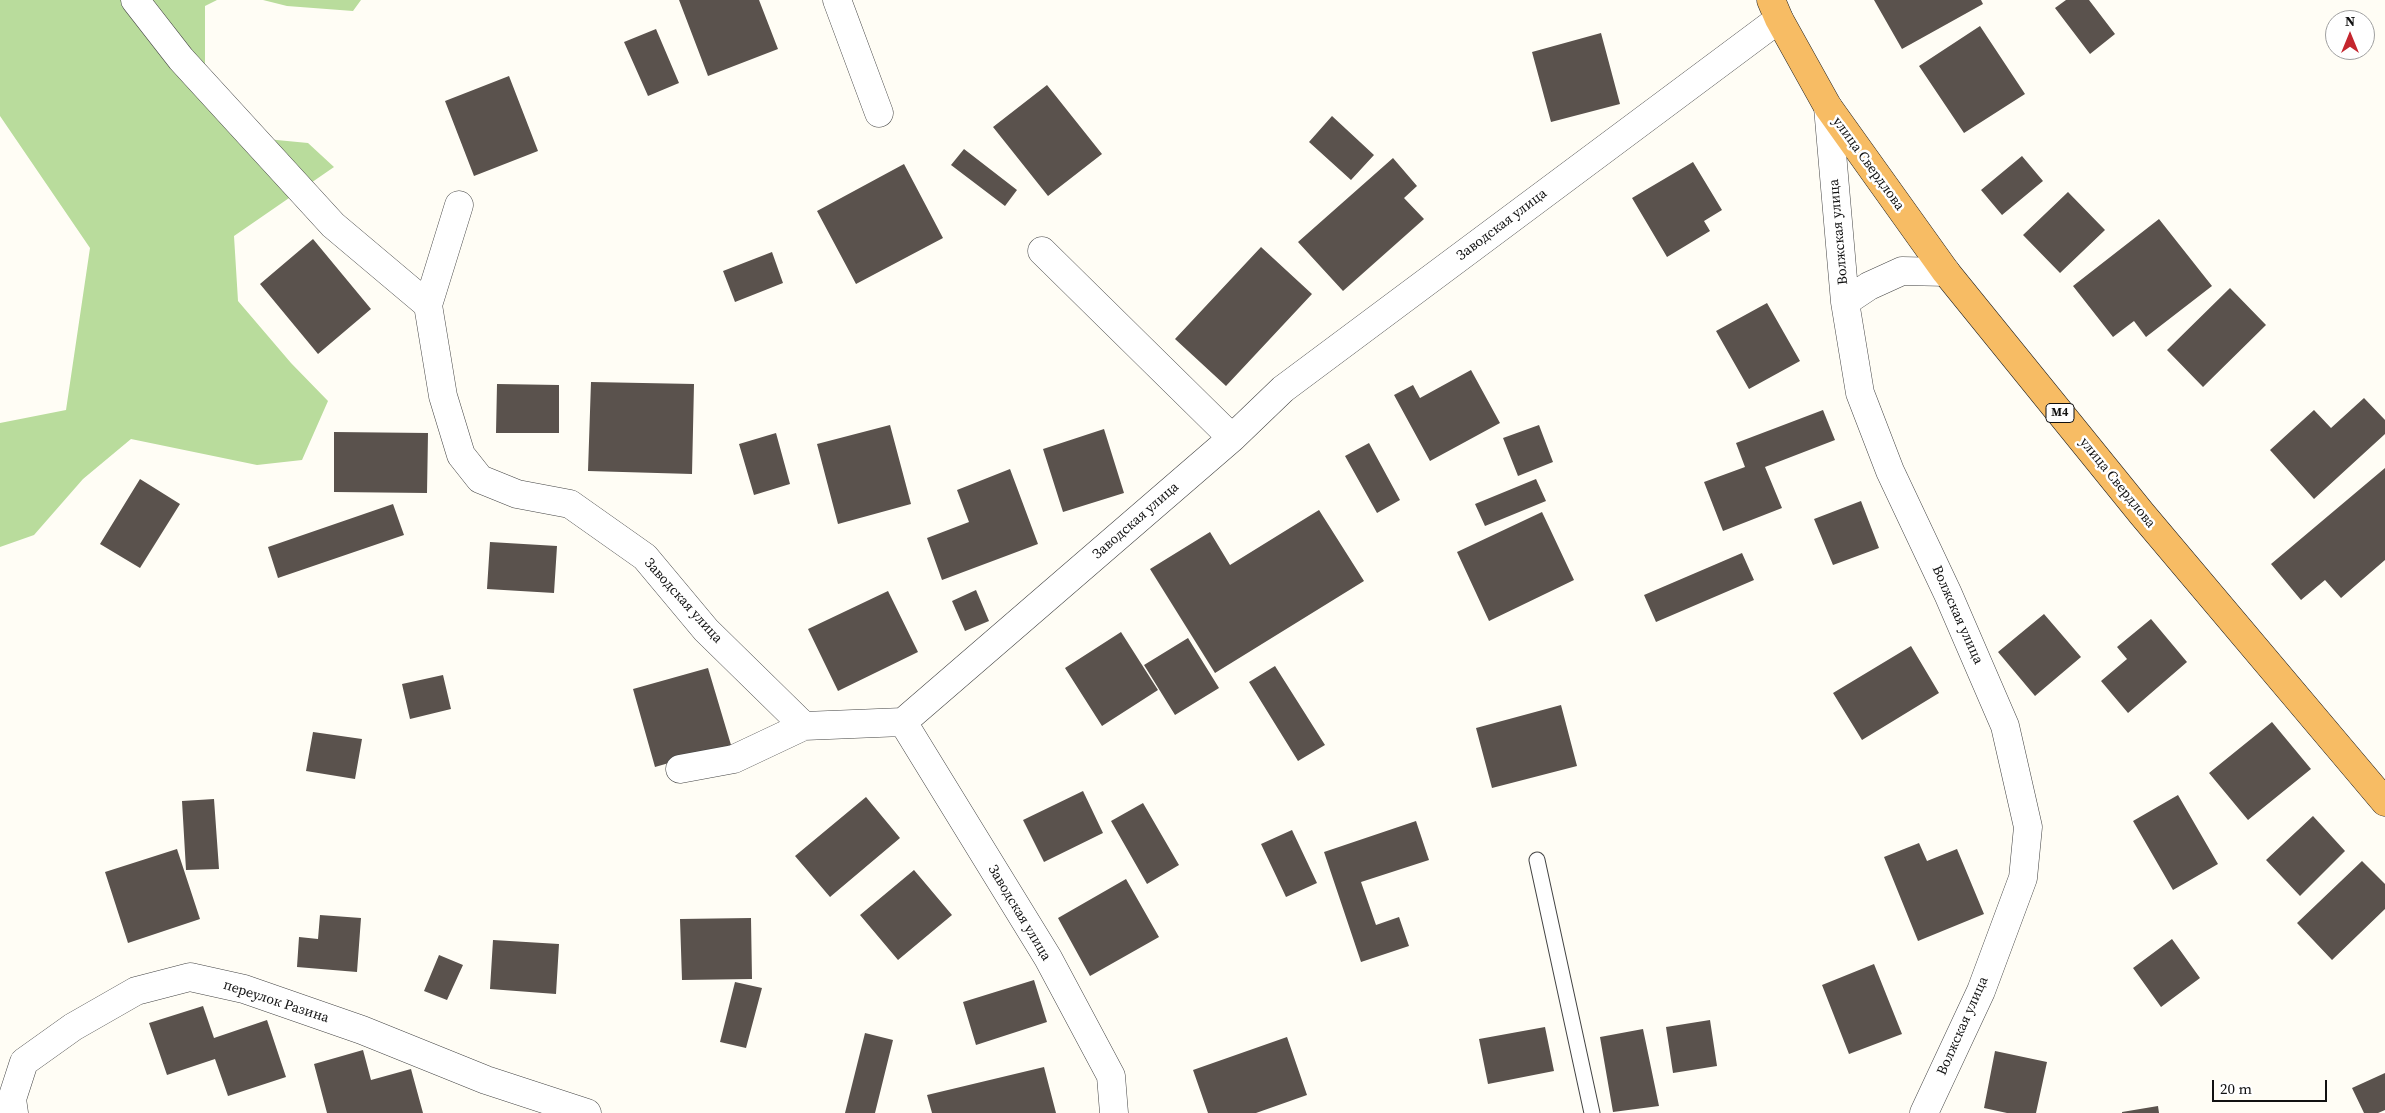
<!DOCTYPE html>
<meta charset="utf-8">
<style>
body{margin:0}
#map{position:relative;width:2385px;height:1113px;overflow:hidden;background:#fffdf5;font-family:"Source Serif 4",serif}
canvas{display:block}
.north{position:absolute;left:2325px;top:10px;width:50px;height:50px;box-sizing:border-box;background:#fff;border:1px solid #a0a0a0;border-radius:50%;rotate:0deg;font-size:14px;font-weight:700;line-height:20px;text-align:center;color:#111}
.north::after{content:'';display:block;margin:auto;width:18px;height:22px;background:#c4262e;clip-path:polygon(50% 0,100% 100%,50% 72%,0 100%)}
.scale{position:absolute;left:2212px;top:1080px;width:115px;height:22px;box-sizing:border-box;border:2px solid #111;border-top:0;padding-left:6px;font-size:15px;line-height:18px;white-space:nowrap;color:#111;-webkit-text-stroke:4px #fff;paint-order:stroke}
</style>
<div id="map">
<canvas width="2385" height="1113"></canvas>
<div class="north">N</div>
<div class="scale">20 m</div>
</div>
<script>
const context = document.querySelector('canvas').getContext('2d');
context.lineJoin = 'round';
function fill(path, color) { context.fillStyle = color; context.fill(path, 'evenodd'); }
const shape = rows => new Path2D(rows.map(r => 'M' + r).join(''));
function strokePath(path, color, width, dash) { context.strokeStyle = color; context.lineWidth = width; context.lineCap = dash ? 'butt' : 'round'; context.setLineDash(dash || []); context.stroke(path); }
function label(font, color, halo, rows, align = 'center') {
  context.font = font + ' "Source Serif 4",serif'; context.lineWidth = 5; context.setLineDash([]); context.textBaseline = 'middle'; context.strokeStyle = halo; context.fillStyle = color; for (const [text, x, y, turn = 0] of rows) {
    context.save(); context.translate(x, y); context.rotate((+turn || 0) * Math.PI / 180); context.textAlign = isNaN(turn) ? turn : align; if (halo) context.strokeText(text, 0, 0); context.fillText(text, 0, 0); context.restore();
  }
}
const forest = shape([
 [0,0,217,0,205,6,205,66,235,136,308,143,334,167,234,236,238,301,291,363,328,401,302,460,257,465,131,439,83,479,34,535,0,547,0,423,66,410,90,248,0,116],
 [263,0,361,0,353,11,287,6]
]);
const building = shape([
 [679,0,759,0,778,49,708,76],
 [1874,0,1981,0,1983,4,1902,49],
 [2066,0,2089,0,2115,34,2090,54,2055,8],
 [1980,26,2025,94,1964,133,1919,66],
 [656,29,679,83,648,96,624,42],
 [1601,33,1620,104,1551,122,1532,52],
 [509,76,538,151,474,176,445,101],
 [1047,85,1102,154,1048,196,993,127],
 [1332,116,1374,155,1351,180,1309,142],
 [964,149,1017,190,1005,206,951,165],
 [2022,156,2043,181,2002,215,1981,190],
 [1393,158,1417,186,1404,198,1424,219,1343,291,1298,242],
 [1693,162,1722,210,1704,221,1710,231,1667,257,1632,198],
 [904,164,943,238,856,284,817,211],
 [2068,192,2105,230,2060,273,2023,235],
 [2159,219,2212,286,2146,337,2134,321,2113,337,2073,286],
 [313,239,371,309,318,354,260,284],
 [1261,247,1312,294,1226,386,1175,339],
 [772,252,783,283,735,302,723,271],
 [2230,288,2266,325,2203,387,2167,350],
 [1767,303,1800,361,1749,389,1716,331],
 [1471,370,1500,423,1430,461,1394,395,1413,385,1420,398],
 [591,382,694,384,692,474,588,471],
 [497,384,559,385,559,433,496,433],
 [2364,398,2385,420,2385,434,2314,499,2270,450,2314,410,2331,428],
 [1823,410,1835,440,1765,467,1782,508,1723,531,1704,482,1745,467,1736,443],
 [890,425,911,504,838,524,817,444],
 [1539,425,1553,462,1518,476,1503,438],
 [1104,429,1124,493,1063,512,1043,449],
 [334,432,428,433,427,493,334,492],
 [776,433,790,484,754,495,739,444],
 [1369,443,1400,500,1377,513,1345,456],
 [2385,468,2385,560,2341,598,2325,580,2301,600,2271,564],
 [1010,469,1038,544,942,580,927,538,969,522,957,490],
 [140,479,180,504,140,568,100,544],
 [1536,479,1546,501,1485,526,1475,504],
 [1861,501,1879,548,1833,565,1814,519],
 [393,504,404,535,278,578,268,547],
 [1319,510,1364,581,1215,673,1150,569,1210,532,1230,565],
 [1542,512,1574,580,1489,621,1457,552],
 [490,542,557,546,554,593,487,589],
 [1742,553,1754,580,1656,622,1644,595],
 [976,590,989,621,965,631,952,601],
 [888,591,918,652,838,691,808,629],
 [2044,614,2081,657,2035,696,1998,652],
 [2151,619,2187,662,2128,713,2101,681,2127,659,2117,647],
 [1121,632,1158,690,1102,726,1065,668],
 [1188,638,1219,688,1175,715,1144,665],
 [1911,646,1939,693,1862,740,1833,693],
 [1275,666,1325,745,1298,761,1249,682],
 [708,668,731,745,655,767,633,689],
 [443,675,451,709,410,719,402,684],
 [1561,705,1577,766,1492,788,1476,728],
 [2272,722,2311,769,2248,820,2209,773],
 [313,732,362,739,355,779,306,771],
 [1083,791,1103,833,1044,862,1023,820],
 [2178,795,2218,864,2173,890,2133,821],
 [866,797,900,838,830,897,795,856],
 [214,799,219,869,186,870,182,801],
 [1143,803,1179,865,1147,884,1111,821],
 [2313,816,2345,851,2300,896,2266,860],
 [1416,821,1429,860,1361,882,1376,925,1399,917,1409,946,1361,962,1324,852],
 [1292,830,1317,883,1286,897,1261,844],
 [1919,843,1927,861,1957,849,1984,914,1918,941,1884,857],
 [177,849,200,919,128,943,105,872],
 [2362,861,2385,884,2385,909,2332,960,2297,923],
 [914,870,952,915,898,960,860,915],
 [1126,879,1159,937,1090,976,1058,918],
 [320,915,361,918,357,972,297,967,299,937,318,939],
 [751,918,752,979,682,980,680,919],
 [2172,939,2200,978,2161,1007,2133,968],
 [493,940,559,944,556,994,490,989],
 [439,955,463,965,447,1000,424,991],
 [1874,964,1902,1034,1849,1054,1822,985],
 [1034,980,1047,1022,976,1045,963,1002],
 [735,982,762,988,746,1048,720,1042],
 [203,1006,214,1038,267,1020,286,1077,228,1096,215,1059,167,1075,149,1023],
 [1710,1020,1717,1066,1673,1073,1666,1027],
 [1545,1027,1554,1071,1488,1084,1479,1039],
 [1643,1029,1659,1106,1613,1112,1600,1037],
 [865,1033,893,1040,875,1113,845,1113],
 [1287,1037,1307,1095,1256,1113,1208,1113,1193,1070],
 [363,1050,371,1080,411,1069,423,1113,327,1113,314,1064],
 [1995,1051,2047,1062,2036,1113,2007,1113,1984,1108],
 [1044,1067,1056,1113,932,1113,927,1095],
 [2385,1073,2385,1110,2378,1113,2364,1113,2352,1088],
 [2158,1106,2159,1113,2122,1113,2122,1112]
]);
const service = shape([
 [1537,860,1592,1113]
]);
const minor = shape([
 [135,0,181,59,333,225,428,305],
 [837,0,879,113],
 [1828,107,1845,302,1860,393,1890,471,1948,594,2005,726,2028,827,2023,878,1981,991,1924,1113],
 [459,205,428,305,443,396,461,455,480,479,517,494,570,504,645,557,706,630,804,726,903,722],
 [1042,251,1232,438],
 [1845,302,1869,286,1902,271,1946,272],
 [680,769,734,759,804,726],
 [14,1113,12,1099,24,1062,73,1027,136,991,190,977,244,989,362,1030,486,1080,587,1113],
 [1114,1113,1111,1076,1048,958,903,722,1232,438,1283,389,1779,19]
]);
const trunk = shape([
 [1771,0,1779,19,1828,107,1946,272,2142,514,2385,802]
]);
const shields = [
 [2060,413,28]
];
const shieldNames = [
 ["M4",2060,413]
];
const streetNames = [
 ["улица Свердлова",1868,164,54],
 ["Заводская улица",1502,225,-37],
 ["Волжская улица",1839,232,-95],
 ["улица Свердлова",2117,483,51],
 ["Заводская улица",1136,521,-41],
 ["Заводская улица",683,601,48],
 ["Волжская улица",1957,615,66],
 ["Заводская улица",1019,913,59],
 ["переулок Разина",276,1002,18],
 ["Волжская улица",1963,1026,-66]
];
fill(forest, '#b9dc9c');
fill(building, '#5a524d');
strokePath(service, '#444', 17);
strokePath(minor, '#444', 29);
strokePath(trunk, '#222', 29);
strokePath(service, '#fff', 15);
strokePath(minor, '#fff', 28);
strokePath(trunk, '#f7bc64', 28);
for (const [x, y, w] of shields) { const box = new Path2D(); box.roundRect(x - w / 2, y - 9.5, w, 19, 4); context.fillStyle = '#fff'; context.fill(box); strokePath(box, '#111', 1); }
label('bold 12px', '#111', null, shieldNames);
label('14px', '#111', '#fff', streetNames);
</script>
